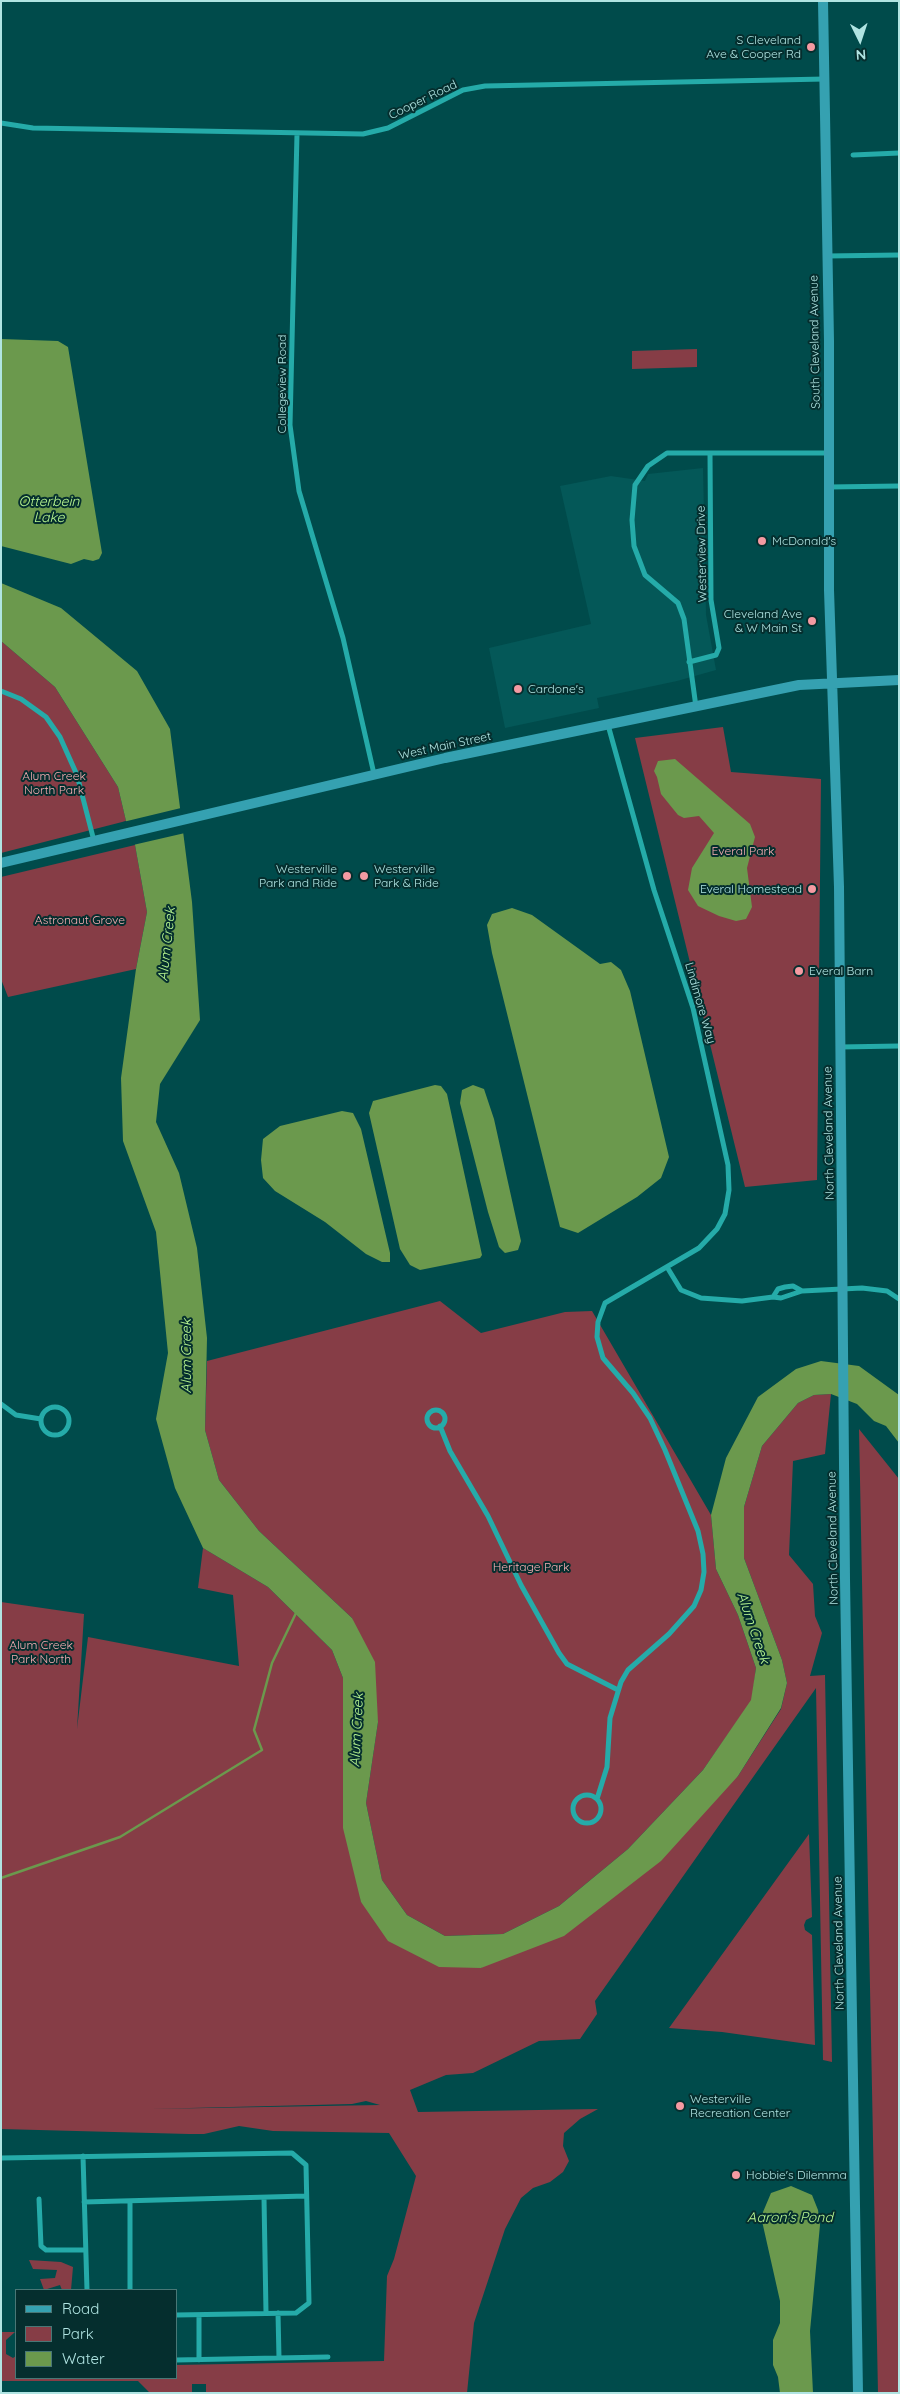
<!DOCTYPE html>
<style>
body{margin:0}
#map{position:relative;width:900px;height:2394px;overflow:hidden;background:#004b4b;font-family:Quicksand,sans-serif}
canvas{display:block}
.frame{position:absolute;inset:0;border:2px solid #b0e4e2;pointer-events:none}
.legend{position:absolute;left:15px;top:2289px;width:162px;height:90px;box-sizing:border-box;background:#052e2e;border:1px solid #497776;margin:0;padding:6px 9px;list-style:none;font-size:15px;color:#b0e4e2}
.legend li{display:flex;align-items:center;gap:10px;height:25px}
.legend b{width:25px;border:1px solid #497776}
.north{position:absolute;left:835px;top:15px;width:50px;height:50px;-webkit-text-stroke:4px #052e2e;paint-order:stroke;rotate:176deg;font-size:14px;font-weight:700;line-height:20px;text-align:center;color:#b0e4e2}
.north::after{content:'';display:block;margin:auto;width:18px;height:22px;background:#b0e4e2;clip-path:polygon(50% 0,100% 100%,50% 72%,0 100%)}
</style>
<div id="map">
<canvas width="900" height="2394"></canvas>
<div class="frame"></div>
<ul class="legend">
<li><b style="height:6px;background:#35a1b1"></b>Road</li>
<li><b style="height:14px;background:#863d46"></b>Park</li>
<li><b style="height:14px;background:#6b994d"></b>Water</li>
</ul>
<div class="north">N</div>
</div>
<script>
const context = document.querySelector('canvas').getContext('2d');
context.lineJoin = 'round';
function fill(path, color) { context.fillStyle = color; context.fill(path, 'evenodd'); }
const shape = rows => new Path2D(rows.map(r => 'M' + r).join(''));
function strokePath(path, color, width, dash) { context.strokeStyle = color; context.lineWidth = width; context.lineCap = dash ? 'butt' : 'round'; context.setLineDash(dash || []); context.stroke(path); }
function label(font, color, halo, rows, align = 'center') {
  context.font = font + ' Quicksand,sans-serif'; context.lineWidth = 4; context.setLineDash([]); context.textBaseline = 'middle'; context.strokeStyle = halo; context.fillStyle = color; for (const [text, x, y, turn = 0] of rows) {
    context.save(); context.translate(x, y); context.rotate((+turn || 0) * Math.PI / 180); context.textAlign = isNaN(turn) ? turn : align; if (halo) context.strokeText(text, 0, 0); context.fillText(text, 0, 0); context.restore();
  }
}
const built = shape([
 [703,468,706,615,716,670,677,681,597,698,599,708,505,728,489,648,591,624,560,486,611,476,645,481,648,474]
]);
const green = shape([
 [697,349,697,367,632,369,632,351],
 [1,641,55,687,118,787,126,821,1,853],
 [723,727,731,772,821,779,817,1180,745,1187,635,738],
 [135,845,147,912,136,969,8,997,1,979,1,877],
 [440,1301,481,1333,565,1312,592,1311,711,1515,716,1569,738,1615,756,1668,752,1700,703,1770,628,1849,559,1906,503,1934,445,1936,407,1915,382,1880,366,1803,378,1722,352,1618,259,1531,219,1480,205,1430,207,1361],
 [831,1394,825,1454,793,1461,789,1555,813,1584,815,1616,822,1633,810,1676,825,1675,832,2062,823,2060,816,1688,595,2001,597,2014,580,2039,539,2041,473,2073,446,2075,410,2090,418,2112,598,2109,580,2119,564,2133,563,2146,569,2161,563,2172,550,2182,533,2188,521,2198,505,2229,474,2323,467,2393,206,2393,206,2384,192,2384,192,2393,150,2393,138,2381,1,2381,1,2332,15,2332,6,2340,6,2354,13,2358,16,2356,16,2378,176,2378,176,2365,384,2361,387,2276,394,2259,416,2176,389,2133,273,2131,239,2126,204,2134,189,2134,1,2129,1,1602,84,1614,77,1729,88,1637,239,1666,233,1595,198,1588,203,1548,268,1587,332,1650,343,1678,344,1738,361,1902,481,1968,738,1776,781,1709,787,1683,782,1660,744,1558,744,1507,762,1446,798,1403,814,1395],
 [366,2101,380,2105,149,2109,352,2104],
 [859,1429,899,1479,899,2393,878,2393],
 [809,1834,812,1917,806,1920,804,1925,805,1930,812,1935,815,2045,722,2032,669,2028],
 [29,2260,61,2262,73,2267,71,2290,62,2290,60,2285,44,2290,40,2279,55,2278,57,2270,33,2269]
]);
const water = shape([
 [1,339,58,341,68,347,102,553,99,559,93,561,84,559,71,564,1,546],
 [1,583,61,608,137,671,170,729,192,902,200,1020,160,1084,156,1122,179,1173,197,1248,207,1338,205,1430,219,1480,259,1531,352,1618,375,1662,378,1722,366,1803,382,1880,407,1915,445,1936,503,1934,559,1906,628,1849,703,1770,751,1700,756,1668,738,1615,716,1569,711,1515,726,1458,758,1397,796,1369,821,1361,859,1366,899,1395,899,1443,886,1426,874,1421,857,1404,831,1394,814,1395,798,1403,762,1446,744,1507,744,1558,782,1660,787,1683,781,1708,738,1776,661,1861,564,1936,481,1968,439,1967,388,1941,361,1902,343,1828,343,1678,332,1650,268,1587,203,1548,175,1488,156,1419,168,1353,156,1232,123,1141,121,1078,136,969,147,912,135,845,126,821,118,787,55,687,1,641],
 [675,759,750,824,755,837,747,868,752,907,746,919,736,921,719,916,698,906,688,890,692,868,714,833,699,816,684,818,678,815,661,794,657,777,654,771,658,761],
 [512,908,532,915,600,964,611,962,621,970,630,991,669,1157,661,1178,637,1197,578,1233,560,1227,492,953,487,925,492,914],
 [435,1085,441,1086,447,1094,482,1255,480,1258,420,1270,410,1265,400,1249,369,1113,373,1101],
 [473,1085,484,1089,494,1119,521,1241,518,1250,505,1253,499,1247,488,1212,460,1103,462,1090],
 [342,1111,353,1113,361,1129,390,1253,390,1262,382,1262,366,1254,325,1222,275,1191,263,1178,261,1160,263,1139,280,1126],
 [791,2186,812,2195,818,2210,820,2225,810,2331,813,2393,780,2393,778,2377,773,2365,773,2340,780,2323,780,2301,762,2221,763,2212,771,2193]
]);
const pier = shape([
 [181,808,185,833,133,845,123,822]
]);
const stream = shape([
 [1,1878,120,1837,262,1750,254,1730,272,1663,296,1613]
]);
const street = shape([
 [1,123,33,128,363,134,388,128,463,90,485,86,825,79],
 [297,134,290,425,299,491,343,638,374,774],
 [853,155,899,153],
 [827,256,899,255],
 [829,487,899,486],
 [689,662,716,655,719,648,711,600,710,453],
 [1,691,21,699,46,717,60,737,77,775,94,841],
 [696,707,684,619,678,603,645,575,634,546,632,520,635,485,648,466,667,453,829,453],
 [840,1047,899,1046],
 [667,1267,681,1290,701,1298,742,1301,773,1297,781,1298,802,1291,862,1288,887,1291,899,1299],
 [773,1297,778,1289,785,1287,793,1286,802,1291],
 [1,1404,16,1415,41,1419],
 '41 1421a14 14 0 1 1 28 0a14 14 0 1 1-28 0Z',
 '427 1419a9 9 0 1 1 18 0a9 9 0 1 1-18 0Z',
 [440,1426,450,1451,488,1516,521,1585,559,1653,567,1664,618,1690],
 '573 1809a14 14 0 1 1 28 0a14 14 0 1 1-28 0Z',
 [597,1799,607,1767,610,1718,621,1682,628,1670,669,1634,694,1606,701,1590,704,1572,703,1554,698,1531,665,1450,650,1418,633,1393,603,1358,597,1337,598,1322,605,1303,699,1248,717,1229,725,1214,729,1190,728,1165,693,1008,654,890,608,725],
 [83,2156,87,2290],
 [1,2158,292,2153,306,2165,309,2303,296,2313,176,2315],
 [264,2198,266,2313],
 [39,2199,41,2246,46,2250,85,2250],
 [84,2202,306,2196],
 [130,2202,130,2290],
 [278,2313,279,2358],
 [176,2360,328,2357],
 [199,2360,199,2315]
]);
const secondary = shape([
 [823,1,829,341,829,590,839,887,845,1579,858,2393],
 [1,863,445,758,799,685,899,680]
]);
const markers = [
 [811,47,5,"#f49aa2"],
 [762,541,5,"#f49aa2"],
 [812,621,5,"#f49aa2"],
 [518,689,5,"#f49aa2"],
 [347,876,5,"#f49aa2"],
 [364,876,5,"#f49aa2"],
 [812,889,5,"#f49aa2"],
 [799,971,5,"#f49aa2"],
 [680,2106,5,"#f49aa2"],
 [736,2175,5,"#f49aa2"]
];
const poiNames = [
 ["S Cleveland",801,40,"right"],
 ["Ave & Cooper Rd",801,54,"right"],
 ["McDonald's",772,541],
 ["Cleveland Ave",802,614,"right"],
 ["& W Main St",802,628,"right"],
 ["Cardone's",528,689],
 ["Westerville",337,869,"right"],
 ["Park and Ride",337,883,"right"],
 ["Westerville",374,869],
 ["Park & Ride",374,883],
 ["Everal Homestead",802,889,"right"],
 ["Everal Barn",809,971],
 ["Westerville",690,2099],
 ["Recreation Center",690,2113],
 ["Hobbie's Dilemma",746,2175]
];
const streetNames = [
 ["Cooper Road",423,100,-26],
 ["South Cleveland Avenue",815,342,-91],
 ["Collegeview Road",282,384,-90],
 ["Westerview Drive",702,554,-91],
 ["West Main Street",445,746,-12],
 ["Lindimore Way",700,1003,74],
 ["North Cleveland Avenue",829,1133,-91],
 ["North Cleveland Avenue",833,1538,-91],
 ["North Cleveland Avenue",839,1943,-91]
];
const parkNames = [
 ["Alum Creek",54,776],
 ["North Park",54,790],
 ["Everal Park",743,851],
 ["Astronaut Grove",80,920],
 ["Heritage Park",531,1567],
 ["Alum Creek",41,1645],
 ["Park North",41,1659]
];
const waterNames = [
 ["Otterbein",49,502],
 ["Lake",49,518],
 ["Alum Creek",167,944,-84],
 ["Alum Creek",187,1356,-90],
 ["Alum Creek",753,1628,71],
 ["Alum Creek",357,1730,-87],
 ["Aaron's Pond",790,2218]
];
fill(built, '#045858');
fill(green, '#863d46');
fill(water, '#6b994d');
fill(pier, '#004b4b');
strokePath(stream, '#6b994d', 2.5);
strokePath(street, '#25aba9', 5);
strokePath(secondary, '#35a1b1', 10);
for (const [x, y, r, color] of markers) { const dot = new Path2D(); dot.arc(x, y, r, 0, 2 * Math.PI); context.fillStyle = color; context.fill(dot); strokePath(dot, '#052e2e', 2); }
label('12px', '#b0e4e2', '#052e2e', poiNames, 'left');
label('12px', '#b0e4e2', '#052e2e', streetNames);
label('12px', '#f9aeb4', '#052e2e', parkNames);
label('italic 14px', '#b9f791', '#052e2e', waterNames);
</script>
